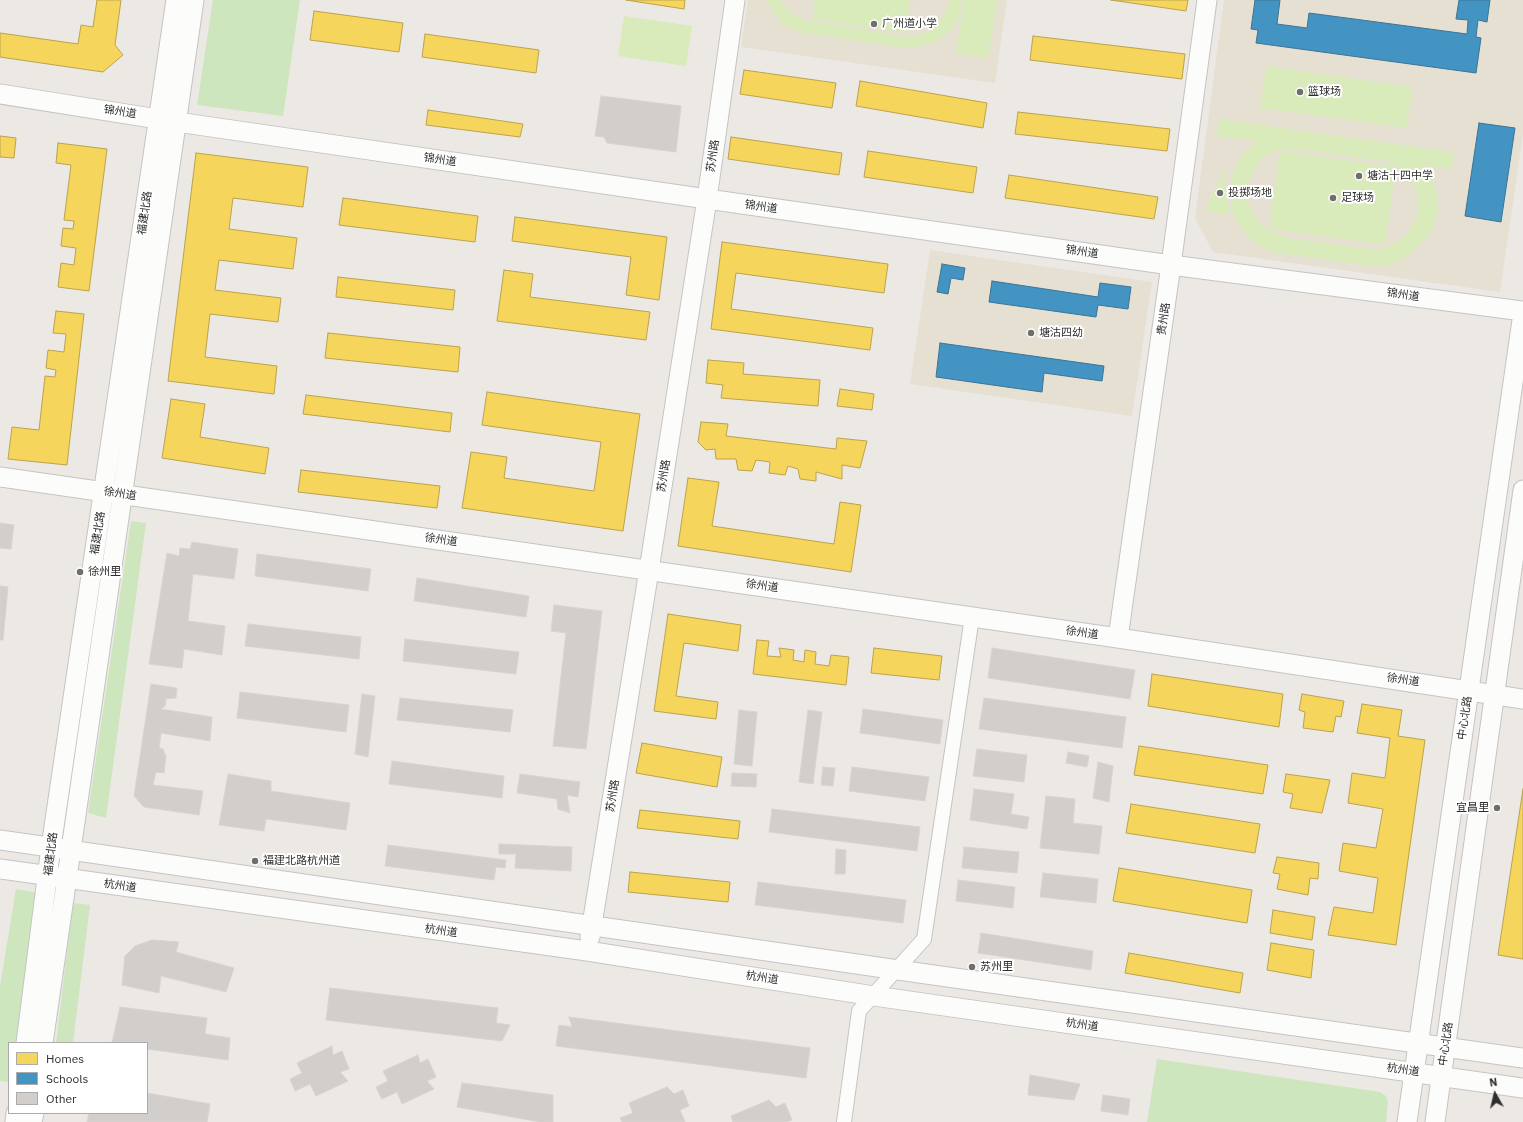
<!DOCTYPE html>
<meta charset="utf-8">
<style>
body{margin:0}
#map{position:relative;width:1523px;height:1122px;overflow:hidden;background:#ece8e4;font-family:"IBM Plex Sans",sans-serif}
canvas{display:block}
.legend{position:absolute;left:8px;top:1042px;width:140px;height:72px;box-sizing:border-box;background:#fff;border:1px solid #ababab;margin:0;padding:5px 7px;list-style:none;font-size:12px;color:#2e2e2e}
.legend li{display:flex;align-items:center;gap:8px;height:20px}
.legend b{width:20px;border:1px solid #ababab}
.north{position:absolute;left:1475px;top:1074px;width:40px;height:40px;-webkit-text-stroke:3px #fff;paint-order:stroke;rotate:352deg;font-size:11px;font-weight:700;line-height:16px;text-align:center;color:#2e2e2e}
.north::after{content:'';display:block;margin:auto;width:14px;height:18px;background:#2e2e2e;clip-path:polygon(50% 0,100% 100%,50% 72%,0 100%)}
</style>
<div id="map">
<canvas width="1523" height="1122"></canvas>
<ul class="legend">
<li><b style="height:11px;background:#f6d55c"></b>Homes</li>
<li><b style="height:11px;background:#4393c3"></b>Schools</li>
<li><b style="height:11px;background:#d1cecb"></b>Other</li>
</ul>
<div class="north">N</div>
</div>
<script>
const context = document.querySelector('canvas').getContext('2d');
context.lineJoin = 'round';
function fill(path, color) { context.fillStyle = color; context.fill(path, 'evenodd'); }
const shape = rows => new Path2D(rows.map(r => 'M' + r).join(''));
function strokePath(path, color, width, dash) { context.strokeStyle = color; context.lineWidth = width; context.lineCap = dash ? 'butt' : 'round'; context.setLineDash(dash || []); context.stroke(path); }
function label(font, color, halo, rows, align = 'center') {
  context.font = font + ' "IBM Plex Sans","Noto Sans SC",sans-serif'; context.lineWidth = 4; context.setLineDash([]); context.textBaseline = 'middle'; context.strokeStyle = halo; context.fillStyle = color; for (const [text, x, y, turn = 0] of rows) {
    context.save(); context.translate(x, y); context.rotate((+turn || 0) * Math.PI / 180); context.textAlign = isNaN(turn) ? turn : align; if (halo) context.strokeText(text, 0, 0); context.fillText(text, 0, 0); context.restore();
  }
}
const education = shape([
 [748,0,1007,0,995,83,741,47],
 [1224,0,1523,0,1523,134,1500,292,1213,252,1195,218],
 [930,250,1152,282,1132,416,910,384]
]);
const green = shape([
 [213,0,300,0,283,116,197,105],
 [131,521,146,523,106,818,88,813],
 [16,889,39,893,17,1043,9,1043,9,1082,0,1081,0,986],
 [73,903,90,905,73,1043,56,1043],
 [1157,1059,1380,1092,1386,1096,1388,1101,1386,1122,1147,1122]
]);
const pitch = shape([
 [766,0,780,0,790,12,807,21,912,37,932,30,938,24,946,12,949,0,962,0,958,20,948,33,934,43,914,48,904,48,799,32,785,25,780,21],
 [815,0,910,0,905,33,812,19],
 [964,0,997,0,988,58,956,53],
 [624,16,692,26,686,66,618,56],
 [1266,66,1413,87,1407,128,1260,108],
 [1219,119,1454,152,1452,169,1424,166,1432,180,1437,196,1437,215,1430,234,1410,255,1392,264,1383,266,1373,266,1275,253,1265,249,1249,238,1237,222,1233,213,1229,193,1233,175,1238,161,1243,154,1257,141,1217,136],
 [1286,148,1384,161,1397,166,1409,177,1416,189,1418,204,1417,217,1414,223,1405,236,1391,246,1381,249,1371,249,1288,238,1266,229,1260,224,1252,212,1247,198,1248,183,1254,170,1263,158,1270,153],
 [1280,151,1396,167,1385,245,1269,229],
 [1222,171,1226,173,1224,176,1230,213,1222,214,1205,210,1222,176,1220,173]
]);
const homes = shape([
 [97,0,121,0,115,45,123,55,103,72,0,57,0,33,78,44,81,25,93,27,97,0],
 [626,0,685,0,684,9,626,0],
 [1111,0,1188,0,1186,11,1111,0],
 [314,11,403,23,399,52,310,40,314,11],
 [425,34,539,50,536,73,422,57,425,34],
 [1033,36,1185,54,1182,79,1030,60,1033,36],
 [744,70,836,83,832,108,740,94,744,70],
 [860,81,987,103,983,128,856,106,860,81],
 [428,110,523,124,520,137,426,125,428,110],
 [1018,112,1170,129,1167,151,1015,134,1018,112],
 [0,136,16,138,14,158,0,157,0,136],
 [731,137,842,153,839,175,728,159,731,137],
 [58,143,107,149,89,291,58,287,61,263,74,265,76,248,61,246,63,228,73,229,74,221,64,220,71,165,56,163,58,143],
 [868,151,977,167,973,193,864,177,868,151],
 [196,153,308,167,303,207,233,198,229,229,297,238,293,269,219,260,215,290,281,298,278,322,210,314,205,357,277,366,274,394,168,381,196,153],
 [1009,175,1158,197,1154,219,1005,198,1009,175],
 [343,198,478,216,475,242,339,225,343,198],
 [515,217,667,237,659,300,626,295,631,257,512,241,515,217],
 [722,242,888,264,884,293,736,273,731,309,873,328,870,350,711,329,722,242],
 [504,270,533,274,530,297,650,312,646,340,497,321,504,270],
 [338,277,455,290,453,310,336,297,338,277],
 [56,311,84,314,67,465,8,459,12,427,39,430,45,376,55,377,56,370,46,368,48,350,64,352,66,334,53,333,56,311],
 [328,333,460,347,458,372,325,358,328,333],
 [708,360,744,363,743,374,820,380,818,406,721,398,723,385,706,383,708,360],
 [840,389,874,394,872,410,837,406,840,389],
 [487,392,640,414,623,531,462,508,471,452,507,457,504,478,594,491,601,442,482,425,487,392],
 [306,395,452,413,450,432,303,414,306,395],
 [171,399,205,404,200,437,269,448,265,474,162,458,171,399],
 [701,422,728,424,726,436,836,449,837,438,867,441,860,468,842,465,842,479,816,472,816,481,800,479,798,469,788,466,785,475,769,473,770,462,756,460,752,471,738,470,736,459,716,459,715,449,706,450,698,442,701,422],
 [301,470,440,486,437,508,298,492,301,470],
 [688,478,719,482,712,526,834,544,840,502,861,505,851,572,678,546,688,478],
 [668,614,741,625,738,651,684,643,676,696,718,702,716,719,654,711,668,614],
 [757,640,769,641,767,656,781,657,779,648,794,650,793,660,804,662,805,650,816,652,815,664,829,666,831,655,849,657,846,685,753,674,757,640],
 [874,648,942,656,939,680,871,673,874,648],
 [1152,674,1283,694,1279,727,1148,706,1152,674],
 [1302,694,1344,701,1341,717,1336,716,1333,732,1303,728,1305,712,1299,710,1302,694],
 [1362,704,1402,710,1398,736,1425,740,1396,945,1328,935,1334,907,1373,913,1378,878,1339,871,1343,843,1376,848,1383,809,1348,803,1352,773,1385,778,1390,738,1357,733,1362,704],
 [642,743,722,757,717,787,636,773,642,743],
 [1139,746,1268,765,1263,794,1134,775,1139,746],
 [1286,774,1330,780,1322,813,1290,808,1293,794,1283,792,1286,774],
 [1523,789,1523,959,1498,955,1523,789],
 [1131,804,1260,824,1255,853,1126,833,1131,804],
 [640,810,740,821,738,839,637,828,640,810],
 [1277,857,1319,863,1318,879,1310,878,1308,895,1277,889,1280,874,1273,873,1277,857],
 [1119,868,1252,890,1247,923,1113,901,1119,868],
 [630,872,730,882,728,902,628,892,630,872],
 [1273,910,1315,917,1312,940,1270,933,1273,910],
 [1271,943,1314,950,1311,978,1267,970,1271,943],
 [1129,953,1243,973,1240,993,1125,973,1129,953]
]);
const schools = shape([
 [1255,0,1280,0,1277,24,1307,28,1309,13,1467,34,1468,20,1456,19,1459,0,1490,0,1487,22,1478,20,1476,37,1481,38,1476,73,1256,43,1258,30,1251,29,1255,0],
 [1479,123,1515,128,1501,222,1465,216,1479,123],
 [942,264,965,268,963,280,951,278,948,294,937,292,942,264],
 [992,281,1098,297,1100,283,1131,287,1128,309,1098,305,1096,317,989,302,992,281],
 [940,343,1104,366,1102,381,1044,373,1042,392,936,377,940,343]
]);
const building = shape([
 [601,96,681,106,676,152,607,143,604,137,595,136,601,96],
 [0,523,14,525,11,549,0,548,0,523],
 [192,542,238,549,234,579,193,574,188,621,225,626,222,655,184,649,182,668,149,664,167,553,179,556,180,548,190,549,192,542],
 [257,554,371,569,368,591,255,576,257,554],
 [417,578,529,596,526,617,414,601,417,578],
 [0,586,8,587,3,640,0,640,0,586],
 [554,605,602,611,586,749,553,746,566,633,551,631,554,605],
 [248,624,361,637,359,659,245,646,248,624],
 [405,639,519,652,516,674,403,661,405,639],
 [992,648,1135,670,1130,699,988,678,992,648],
 [151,684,177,688,176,698,166,699,165,706,161,709,212,717,210,741,161,733,159,748,163,749,166,757,164,773,156,772,153,785,203,791,199,815,144,807,134,796,151,684],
 [240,692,349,705,346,732,237,718,240,692],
 [362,694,375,696,368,757,355,754,362,694],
 [400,698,513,710,510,732,397,720,400,698],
 [984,698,1126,717,1122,748,979,729,984,698],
 [863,709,943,720,940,744,860,733,863,709],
 [739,710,757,712,752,766,734,764,739,710],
 [808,710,822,712,813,784,799,782,808,710],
 [977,749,1027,755,1024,782,973,776,977,749],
 [1068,752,1089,756,1087,767,1066,763,1068,752],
 [392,761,504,776,502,798,389,784,392,761],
 [1098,762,1113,766,1109,802,1093,798,1098,762],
 [823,767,835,768,833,786,821,785,823,767],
 [852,767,929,777,925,801,849,791,852,767],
 [732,773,757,774,756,787,731,786,732,773],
 [228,774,271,781,271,791,350,803,346,830,266,819,264,831,219,825,228,774],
 [520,774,580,782,578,797,567,795,570,813,558,809,557,799,517,793,520,774],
 [974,789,1014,794,1011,814,1029,817,1027,829,970,820,974,789],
 [1046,796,1075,799,1073,823,1102,826,1099,854,1040,848,1046,796],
 [772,809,920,827,917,851,769,832,772,809],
 [499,844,572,847,571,871,515,868,516,854,499,854,499,844],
 [388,845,506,860,505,868,496,867,494,880,385,866,388,845],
 [964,847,1019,852,1017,873,962,868,964,847],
 [836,849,846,850,845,874,835,874,836,849],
 [1043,873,1098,879,1096,903,1040,897,1043,873],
 [958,880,1015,887,1013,908,956,901,958,880],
 [758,882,906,900,903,923,755,905,758,882],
 [981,933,1093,951,1091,970,978,953,981,933],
 [152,940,179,942,176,952,234,968,226,992,161,976,159,993,122,985,125,956,135,946,152,940],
 [330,988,498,1008,496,1023,510,1025,502,1041,326,1020,330,988],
 [120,1007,207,1018,205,1034,230,1038,228,1060,147,1049,147,1043,112,1043,120,1007],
 [569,1017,810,1048,806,1078,556,1046,559,1025,572,1027,569,1017],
 [332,1046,333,1055,342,1051,349,1069,340,1072,348,1081,316,1096,310,1084,295,1091,290,1079,302,1073,297,1063,332,1046],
 [418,1055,420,1063,428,1059,436,1077,427,1081,434,1089,402,1104,397,1092,382,1099,376,1087,388,1081,383,1071,418,1055],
 [1030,1075,1080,1084,1074,1100,1028,1095,1030,1075],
 [462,1083,553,1095,553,1122,540,1122,457,1107,462,1083],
 [667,1087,674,1094,683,1090,689,1106,680,1110,685,1122,622,1122,620,1118,633,1113,629,1103,667,1087],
 [147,1093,210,1104,207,1122,87,1122,89,1113,147,1113,147,1093],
 [1103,1095,1130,1099,1128,1115,1101,1111,1103,1095],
 [769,1100,776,1107,785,1103,792,1120,786,1122,733,1122,731,1116,769,1100]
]);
const street = shape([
 [844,1122,859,1011,924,939,972,617]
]);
const secondary = shape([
 [0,94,177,122,707,199,1171,265,1523,311],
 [0,477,1118,638,1523,699],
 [1118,638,1171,265,1207,0],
 [0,840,898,970,1523,1058],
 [0,869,587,951,874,996,1523,1088],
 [590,937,649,570,707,199,735,0],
 [26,1043,51,847,176,0],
 [43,1043,194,0],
 [15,1122,16,1113],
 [32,1122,34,1113],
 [1407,1122,1523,313],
 [1435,1122,1523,490]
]);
const markers = [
 [874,24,4,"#706f6e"],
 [1300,92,4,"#706f6e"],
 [1359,176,4,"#706f6e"],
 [1220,193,4,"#706f6e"],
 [1333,198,4,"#706f6e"],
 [1031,333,4,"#706f6e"],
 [80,572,4,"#706f6e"],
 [1497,808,4,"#706f6e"],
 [255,861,4,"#706f6e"],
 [972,967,4,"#706f6e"]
];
const poiNames = [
 ["广州道小学",882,24],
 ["篮球场",1308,92],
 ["塘沽十四中学",1367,176],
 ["投掷场地",1228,193],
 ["足球场",1341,198],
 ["塘沽四幼",1039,333],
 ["徐州里",88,572],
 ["宜昌里",1489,808,"right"],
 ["福建北路杭州道",263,861],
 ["苏州里",980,967]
];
const streetNames = [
 ["锦州道",120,112,9],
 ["苏州路",713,156,-82],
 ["锦州道",440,160,8],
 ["锦州道",761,207,8],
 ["福建北路",145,213,-82],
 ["锦州道",1082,252,8],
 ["锦州道",1403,295,8],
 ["贵州路",1164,319,-82],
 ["苏州路",664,476,-81],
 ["徐州道",120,494,9],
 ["福建北路",98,533,-81],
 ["徐州道",441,540,8],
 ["徐州道",762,586,8],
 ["徐州道",1082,633,8],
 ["徐州道",1403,680,8],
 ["中心北路",1465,718,-82],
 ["苏州路",613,796,-81],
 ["福建北路",51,854,-83],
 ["杭州道",120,886,8],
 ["杭州道",441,931,8],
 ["杭州道",762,978,9],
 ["杭州道",1082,1025,8],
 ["中心北路",1446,1044,-82],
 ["杭州道",1403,1070,8]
];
fill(education, '#e6e0d3');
fill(green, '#cee6be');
fill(pitch, '#d9eabb');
fill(homes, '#f6d55c');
strokePath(homes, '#baa34e', 1);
fill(schools, '#4393c3');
strokePath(schools, '#3d7596', 1);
fill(building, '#d1cecb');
strokePath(building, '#d7d4d0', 1);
strokePath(street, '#c5c4c5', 16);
strokePath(secondary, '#c5c4c5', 21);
strokePath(street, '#fcfcfb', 14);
strokePath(secondary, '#fcfcfb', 19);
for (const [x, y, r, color] of markers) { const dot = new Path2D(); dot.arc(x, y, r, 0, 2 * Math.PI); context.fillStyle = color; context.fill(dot); strokePath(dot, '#fff', 1.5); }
label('11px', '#2e2e2e', '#fff', poiNames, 'left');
label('11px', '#2e2e2e', '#fff', streetNames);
</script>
